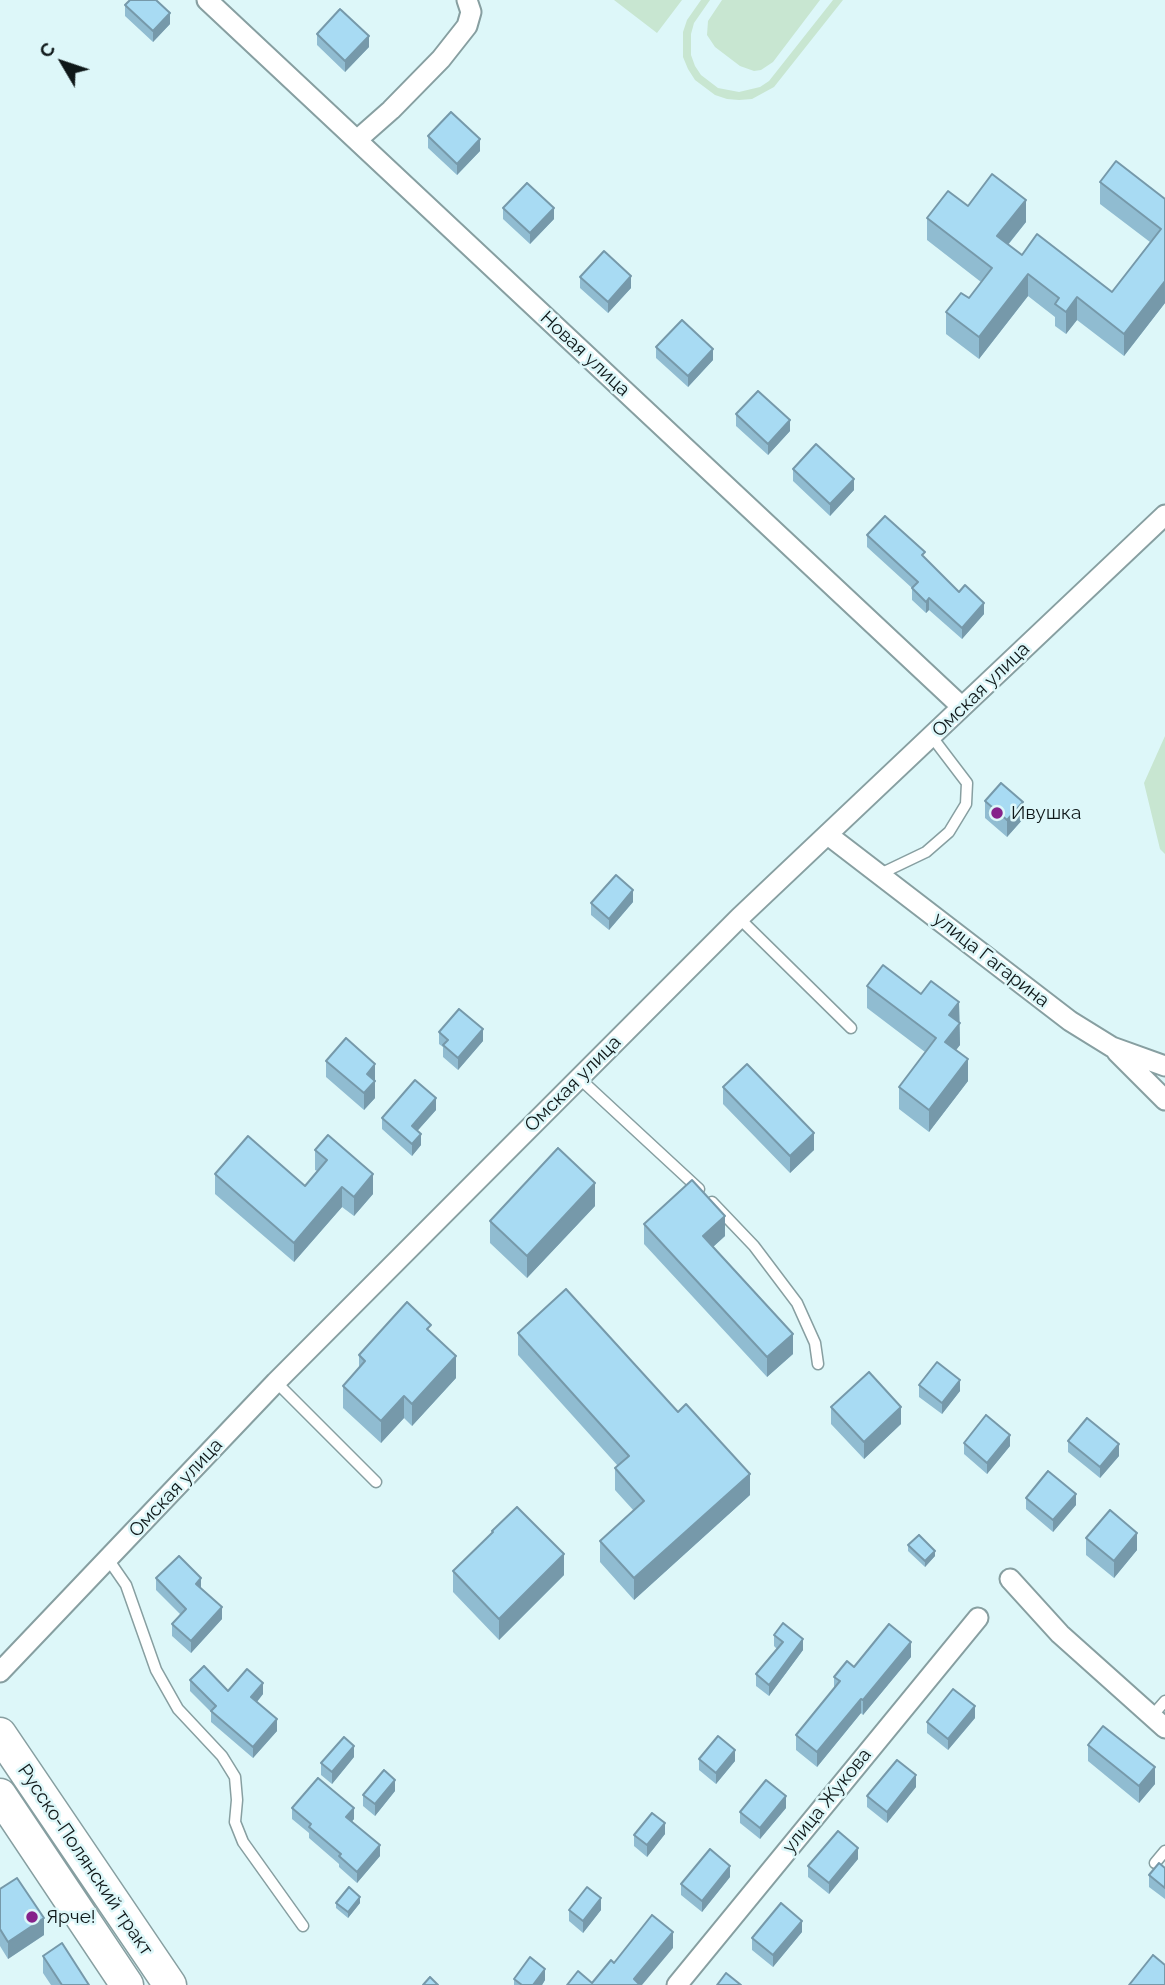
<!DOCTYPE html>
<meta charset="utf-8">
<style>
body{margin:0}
#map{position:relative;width:1165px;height:1985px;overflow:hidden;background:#ddf7f9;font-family:Raleway,sans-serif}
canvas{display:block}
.north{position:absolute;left:28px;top:28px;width:70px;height:70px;-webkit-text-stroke:5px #ddf7f9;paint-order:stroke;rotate:309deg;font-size:19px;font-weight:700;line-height:28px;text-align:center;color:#0f1819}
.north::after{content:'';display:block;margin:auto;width:24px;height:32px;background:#0f1819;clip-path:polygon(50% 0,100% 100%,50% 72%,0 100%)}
</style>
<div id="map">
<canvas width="1165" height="1985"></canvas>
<div class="north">С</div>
</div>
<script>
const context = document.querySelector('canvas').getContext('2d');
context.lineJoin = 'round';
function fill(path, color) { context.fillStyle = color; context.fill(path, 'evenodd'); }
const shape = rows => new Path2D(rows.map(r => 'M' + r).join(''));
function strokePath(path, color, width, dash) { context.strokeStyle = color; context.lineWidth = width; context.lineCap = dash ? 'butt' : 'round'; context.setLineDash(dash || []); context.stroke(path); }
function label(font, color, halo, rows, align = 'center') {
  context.font = font + ' Raleway,sans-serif'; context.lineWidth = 5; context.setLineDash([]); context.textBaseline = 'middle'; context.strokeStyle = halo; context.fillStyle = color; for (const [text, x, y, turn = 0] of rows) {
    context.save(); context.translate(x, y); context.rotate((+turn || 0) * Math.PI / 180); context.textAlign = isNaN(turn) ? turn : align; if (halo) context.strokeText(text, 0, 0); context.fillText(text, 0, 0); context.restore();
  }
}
const green = shape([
 [614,0,682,0,657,33],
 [701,0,710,0,694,23,691,34,691,55,695,66,701,75,718,88,739,92,760,87,769,81,833,0,843,0,774,87,752,99,739,100,727,99,715,95,695,80,688,69,683,57,683,32,687,20],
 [722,0,820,0,773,62,761,70,754,71,740,66,715,47,707,35,708,21],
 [1165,736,1165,854,1160,849,1144,783]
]);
const lane = shape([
 [880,874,926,852,949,832,966,804,967,783,932,737],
 [739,918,851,1028],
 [579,1078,699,1189],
 [712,1202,754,1246,797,1303,815,1343,818,1364],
 [276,1382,376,1482],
 [108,1559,126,1585,156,1670,178,1709,222,1756,235,1777,237,1800,235,1822,243,1842,303,1926],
 [1152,1716,1165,1701],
 [1155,1863,1165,1851]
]);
const street = shape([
 [207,0,962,707],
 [357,140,391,110,441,59,467,26,471,12,467,0],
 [828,835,1070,1021,1112,1047,1165,1066],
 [1117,1052,1165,1100],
 [1010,1579,1060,1634,1165,1728],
 [0,1672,276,1382,739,918,1165,515],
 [677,1985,978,1618]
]);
const primary = shape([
 [0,1734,170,1985],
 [0,1795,127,1985]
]);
const wall = shape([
 [125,5,170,24,153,42,125,16],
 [317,34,369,47,345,72,317,45],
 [428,136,480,151,457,175,428,148],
 [1100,182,1165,199,1165,303,1124,356,1077,320,1066,334,1055,326,1055,317,1028,296,979,359,946,334,946,312,969,298,981,282,927,240,927,218,968,206,1026,222,1008,245,1022,255,1112,292,1150,242,1100,204],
 [503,208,554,219,530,244,503,219],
 [580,277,631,288,608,313,580,288],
 [656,347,713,360,688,387,656,358],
 [736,414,790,431,768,455,736,426],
 [793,469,854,490,830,516,793,481],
 [867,535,925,558,959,592,984,614,962,639,929,610,926,613,912,600,912,588,867,547],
 [985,801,1023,819,1007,837,985,818],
 [633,902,609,930,591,915,591,903],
 [867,986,921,994,959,1002,960,1045,956,1050,968,1081,929,1132,899,1109,899,1087,925,1052,867,1008],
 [439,1032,483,1041,458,1070,443,1057,443,1047,439,1044],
 [326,1061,375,1064,375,1098,364,1110,326,1077],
 [723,1087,814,1150,790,1173,723,1104],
 [436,1110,417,1131,421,1145,412,1156,382,1129,382,1118],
 [315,1150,373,1194,354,1216,342,1207,294,1262,215,1194,215,1174,305,1186,317,1171,315,1170],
 [595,1206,527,1278,490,1243,490,1221],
 [644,1224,725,1236,713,1247,793,1354,767,1377,644,1244],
 [431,1333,456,1378,412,1426,404,1418,381,1443,343,1408,343,1386,359,1368,359,1355],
 [518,1333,750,1495,634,1600,600,1562,600,1541,634,1511,615,1490,615,1468,618,1466,518,1355],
 [919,1385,960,1391,942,1414,919,1397],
 [831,1407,901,1424,864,1459,831,1424],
 [1068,1441,1119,1456,1100,1478,1068,1452],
 [964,1443,1010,1446,987,1474,964,1454],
 [1026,1498,1076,1505,1053,1532,1026,1509],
 [492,1531,564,1575,499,1640,453,1592,453,1571,492,1534],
 [1086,1538,1137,1550,1114,1578,1086,1555],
 [908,1545,935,1556,925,1567,908,1551],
 [156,1578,201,1589,222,1619,191,1653,172,1636,172,1624,181,1615,156,1590],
 [774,1635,803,1650,769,1696,756,1686,756,1674,777,1649,774,1646],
 [911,1657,863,1715,861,1713,817,1767,796,1750,796,1735,834,1688,834,1677,854,1667],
 [190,1680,228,1691,263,1694,257,1702,277,1731,253,1758,211,1722,211,1712,190,1691],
 [975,1718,948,1750,927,1733,927,1722],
 [1088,1745,1155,1784,1139,1803,1088,1761],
 [354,1757,332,1784,321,1775,321,1763],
 [699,1759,735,1761,716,1784,699,1770],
 [916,1787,887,1823,867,1807,867,1796],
 [395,1791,375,1816,363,1806,363,1795],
 [292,1808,354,1819,352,1821,380,1856,357,1883,339,1867,339,1864,309,1838,309,1833,292,1819],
 [786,1808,760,1839,740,1823,740,1812],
 [665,1834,647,1857,634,1846,634,1835],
 [858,1859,829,1894,808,1877,808,1866],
 [1165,1868,1165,1899,1149,1887,1149,1875],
 [730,1877,702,1912,681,1895,681,1884],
 [0,1889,44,1935,8,1959,0,1946],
 [336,1903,360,1903,348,1918,336,1908],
 [569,1910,601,1910,583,1933,569,1921],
 [802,1932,773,1967,752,1950,752,1938],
 [43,1956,89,1985,51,1985,43,1973],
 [514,1979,545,1980,542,1985,514,1985]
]);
const shadedWall = shape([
 [170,13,170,24,153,42,153,31],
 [369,36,369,47,345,72,345,61],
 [480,139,480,151,457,175,457,164],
 [1026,200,1026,222,997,258,997,236],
 [554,208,554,219,530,244,530,233],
 [1028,274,1028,296,979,359,979,337],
 [631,276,631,288,608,313,608,302],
 [1165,281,1165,303,1124,356,1124,334],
 [1077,297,1077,320,1066,334,1066,312],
 [713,349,713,360,688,387,688,376],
 [790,420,790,431,768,455,768,444],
 [854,479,854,490,830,516,830,504],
 [929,598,929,610,926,613,926,602],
 [984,603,984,614,962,639,962,628],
 [1023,802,1023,819,1007,837,1007,820],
 [633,890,633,902,609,930,609,919],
 [959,1002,960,1045,945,1064,945,1042,949,1015],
 [483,1029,483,1041,458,1070,458,1058],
 [968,1059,968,1081,929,1132,929,1110],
 [375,1064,375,1098,364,1110,364,1093,367,1074],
 [436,1098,436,1110,412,1137,412,1126],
 [814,1133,814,1150,790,1173,790,1156],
 [421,1134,421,1145,412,1156,412,1144],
 [373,1174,373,1194,354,1216,354,1197],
 [595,1183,595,1206,527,1278,527,1256],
 [342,1187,342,1207,294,1262,294,1243],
 [725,1216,725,1236,703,1256,703,1236],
 [793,1334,793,1354,767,1377,767,1357],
 [456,1356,456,1378,412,1426,412,1404],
 [960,1380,960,1391,942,1414,942,1403],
 [404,1396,404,1418,381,1443,381,1421],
 [901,1407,901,1424,864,1459,864,1442],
 [1010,1435,1010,1446,987,1474,987,1463],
 [1119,1444,1119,1456,1100,1478,1100,1467],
 [750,1474,750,1495,634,1600,634,1578],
 [1076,1494,1076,1505,1053,1532,1053,1520],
 [1137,1533,1137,1550,1114,1578,1114,1561],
 [935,1551,935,1556,925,1567,925,1561],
 [564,1554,564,1575,499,1640,499,1619],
 [201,1578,201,1590,196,1584],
 [222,1607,222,1619,191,1653,191,1641],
 [803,1639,803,1650,769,1696,769,1685],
 [911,1642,911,1657,863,1715,863,1700],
 [263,1683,263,1694,251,1709,251,1697],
 [861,1699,861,1713,817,1767,817,1752],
 [975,1706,975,1718,948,1750,948,1739],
 [277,1719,277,1731,253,1758,253,1747],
 [354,1746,354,1757,332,1784,332,1772],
 [735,1750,735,1761,716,1784,716,1773],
 [1155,1767,1155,1784,1139,1803,1139,1786],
 [916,1775,916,1787,887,1823,887,1812],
 [395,1780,395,1791,375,1816,375,1804],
 [786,1796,786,1808,760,1839,760,1828],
 [354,1808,354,1819,346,1828,346,1817],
 [665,1823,665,1834,647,1857,647,1845],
 [380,1845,380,1856,357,1883,357,1872],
 [858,1848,858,1859,829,1894,829,1883],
 [730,1866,730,1877,702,1912,702,1901],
 [360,1897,360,1903,348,1918,348,1912],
 [601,1898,601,1910,583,1933,583,1921],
 [44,1918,44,1935,8,1959,8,1942],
 [802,1921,802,1932,773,1967,773,1955],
 [673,1932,673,1948,642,1985,634,1985,634,1979],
 [545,1969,545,1980,542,1985,533,1985]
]);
const building = shape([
 [130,0,156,0,170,13,153,31,125,5,130,0],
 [340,9,369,36,345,61,317,34,340,9],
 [451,112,480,139,457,164,428,136,451,112],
 [1116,161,1165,199,1165,281,1124,334,1077,297,1066,312,1055,304,1059,298,1028,274,979,337,946,312,961,293,969,298,992,268,927,218,948,191,968,206,992,174,1026,200,997,236,1022,255,1037,234,1112,292,1161,229,1100,182,1116,161],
 [527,183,554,208,530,233,503,208,527,183],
 [604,251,631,276,608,302,580,277,604,251],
 [682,320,713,349,688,376,656,347,682,320],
 [758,391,790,420,768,444,736,414,758,391],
 [816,444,854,479,830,504,793,469,816,444],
 [885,516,925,552,922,555,959,592,965,585,984,603,962,628,929,598,926,602,912,588,918,582,867,535,885,516],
 [1001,783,1023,802,1007,820,985,801,1001,783],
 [616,875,633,890,609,919,591,903,616,875],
 [883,965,921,994,931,981,959,1002,949,1015,960,1023,945,1042,968,1059,929,1110,899,1087,936,1038,867,986,883,965],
 [459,1009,483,1029,458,1058,443,1045,448,1040,439,1032,459,1009],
 [346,1038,375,1064,367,1074,375,1081,364,1093,326,1061,346,1038],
 [747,1064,814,1133,790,1156,723,1087,747,1064],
 [415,1080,436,1098,412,1126,421,1134,412,1144,382,1118,415,1080],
 [328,1135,373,1174,354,1197,342,1187,294,1243,215,1174,248,1136,305,1186,327,1160,315,1150,328,1135],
 [558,1148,595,1183,527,1256,490,1221,558,1148],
 [692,1180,725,1216,703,1236,793,1334,767,1357,644,1224,692,1180],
 [566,1289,678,1412,686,1404,750,1474,634,1578,600,1541,644,1501,615,1468,629,1456,518,1333,566,1289],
 [407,1302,431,1325,427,1329,456,1356,412,1404,404,1396,381,1421,343,1386,365,1361,359,1355,407,1302],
 [937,1362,960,1380,942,1403,919,1385,937,1362],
 [869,1372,901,1407,864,1442,831,1407,869,1372],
 [986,1415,1010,1435,987,1463,964,1443,986,1415],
 [1087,1418,1119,1444,1100,1467,1068,1441,1087,1418],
 [1048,1471,1076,1494,1053,1520,1026,1498,1048,1471],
 [517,1507,564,1554,499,1619,453,1571,493,1532,492,1531,517,1507],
 [1110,1510,1137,1533,1114,1561,1086,1538,1110,1510],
 [919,1535,935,1551,925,1561,908,1545,919,1535],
 [179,1556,201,1578,196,1584,222,1607,191,1641,172,1624,186,1609,156,1578,179,1556],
 [783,1623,803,1639,769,1685,756,1674,783,1642,774,1635,783,1623],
 [889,1624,911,1642,863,1700,861,1699,817,1752,796,1735,840,1681,834,1677,847,1661,854,1667,889,1624],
 [204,1666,228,1691,247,1669,263,1683,251,1697,277,1719,253,1747,211,1711,216,1706,190,1680,204,1666],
 [953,1689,975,1706,948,1739,927,1722,953,1689],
 [1103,1726,1155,1767,1139,1786,1088,1745,1103,1726],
 [718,1736,735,1750,716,1773,699,1759,718,1736],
 [344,1737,354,1746,332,1772,321,1763,344,1737],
 [897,1760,916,1775,887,1812,867,1796,897,1760],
 [384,1770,395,1780,375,1804,363,1795,384,1770],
 [318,1778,354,1808,346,1817,380,1845,357,1872,339,1856,341,1854,309,1827,311,1824,292,1808,318,1778],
 [766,1780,786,1796,760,1828,740,1812,766,1780],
 [652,1813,665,1823,647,1845,634,1835,652,1813],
 [838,1831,858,1848,829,1883,808,1866,838,1831],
 [710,1849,730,1866,702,1901,681,1884,710,1849],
 [1159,1863,1165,1868,1165,1888,1149,1875,1159,1863],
 [17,1878,44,1918,8,1942,0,1929,0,1889,17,1878],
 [349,1887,360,1897,348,1912,336,1903,349,1887],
 [587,1887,601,1898,583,1921,569,1910,587,1887],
 [781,1903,802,1921,773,1955,752,1938,781,1903],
 [652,1915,673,1932,634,1979,640,1985,567,1985,578,1971,592,1983,611,1960,614,1963,652,1915],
 [62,1943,89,1985,62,1985,43,1956,62,1943],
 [1153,1955,1165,1965,1165,1985,1129,1985,1153,1955],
 [530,1957,545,1969,533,1985,522,1985,514,1979,530,1957],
 [726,1973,741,1985,717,1985,726,1973],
 [430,1977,438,1985,423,1985,430,1977]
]);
const markers = [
 [997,813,7,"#86228b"],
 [32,1917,7,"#86228b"]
];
const streetNames = [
 ["Новая улица",585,354,43],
 ["Омская улица",981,690,-44],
 ["улица Гагарина",991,960,38],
 ["Омская улица",573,1084,-45],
 ["Омская улица",176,1488,-47],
 ["улица Жукова",827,1801,-51],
 ["Русско-Полянский тракт",85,1860,56]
];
const poiNames = [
 ["Ивушка",1011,813],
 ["Ярче!",46,1917]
];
fill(green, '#c8e6d1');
strokePath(lane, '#879fa1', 13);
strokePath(street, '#879fa1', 23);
strokePath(primary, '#879fa1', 35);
strokePath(lane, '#fff', 10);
strokePath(street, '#fff', 19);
strokePath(primary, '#fff', 32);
fill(wall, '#90bcd1');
fill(shadedWall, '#7699aa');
fill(building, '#a8dbf3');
strokePath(building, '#7699aa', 2);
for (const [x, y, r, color] of markers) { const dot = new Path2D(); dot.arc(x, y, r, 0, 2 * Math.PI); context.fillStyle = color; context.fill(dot); strokePath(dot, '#ddf7f9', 2.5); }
label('19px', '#0f1819', '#ddf7f9', streetNames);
label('19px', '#0f1819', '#ddf7f9', poiNames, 'left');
</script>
